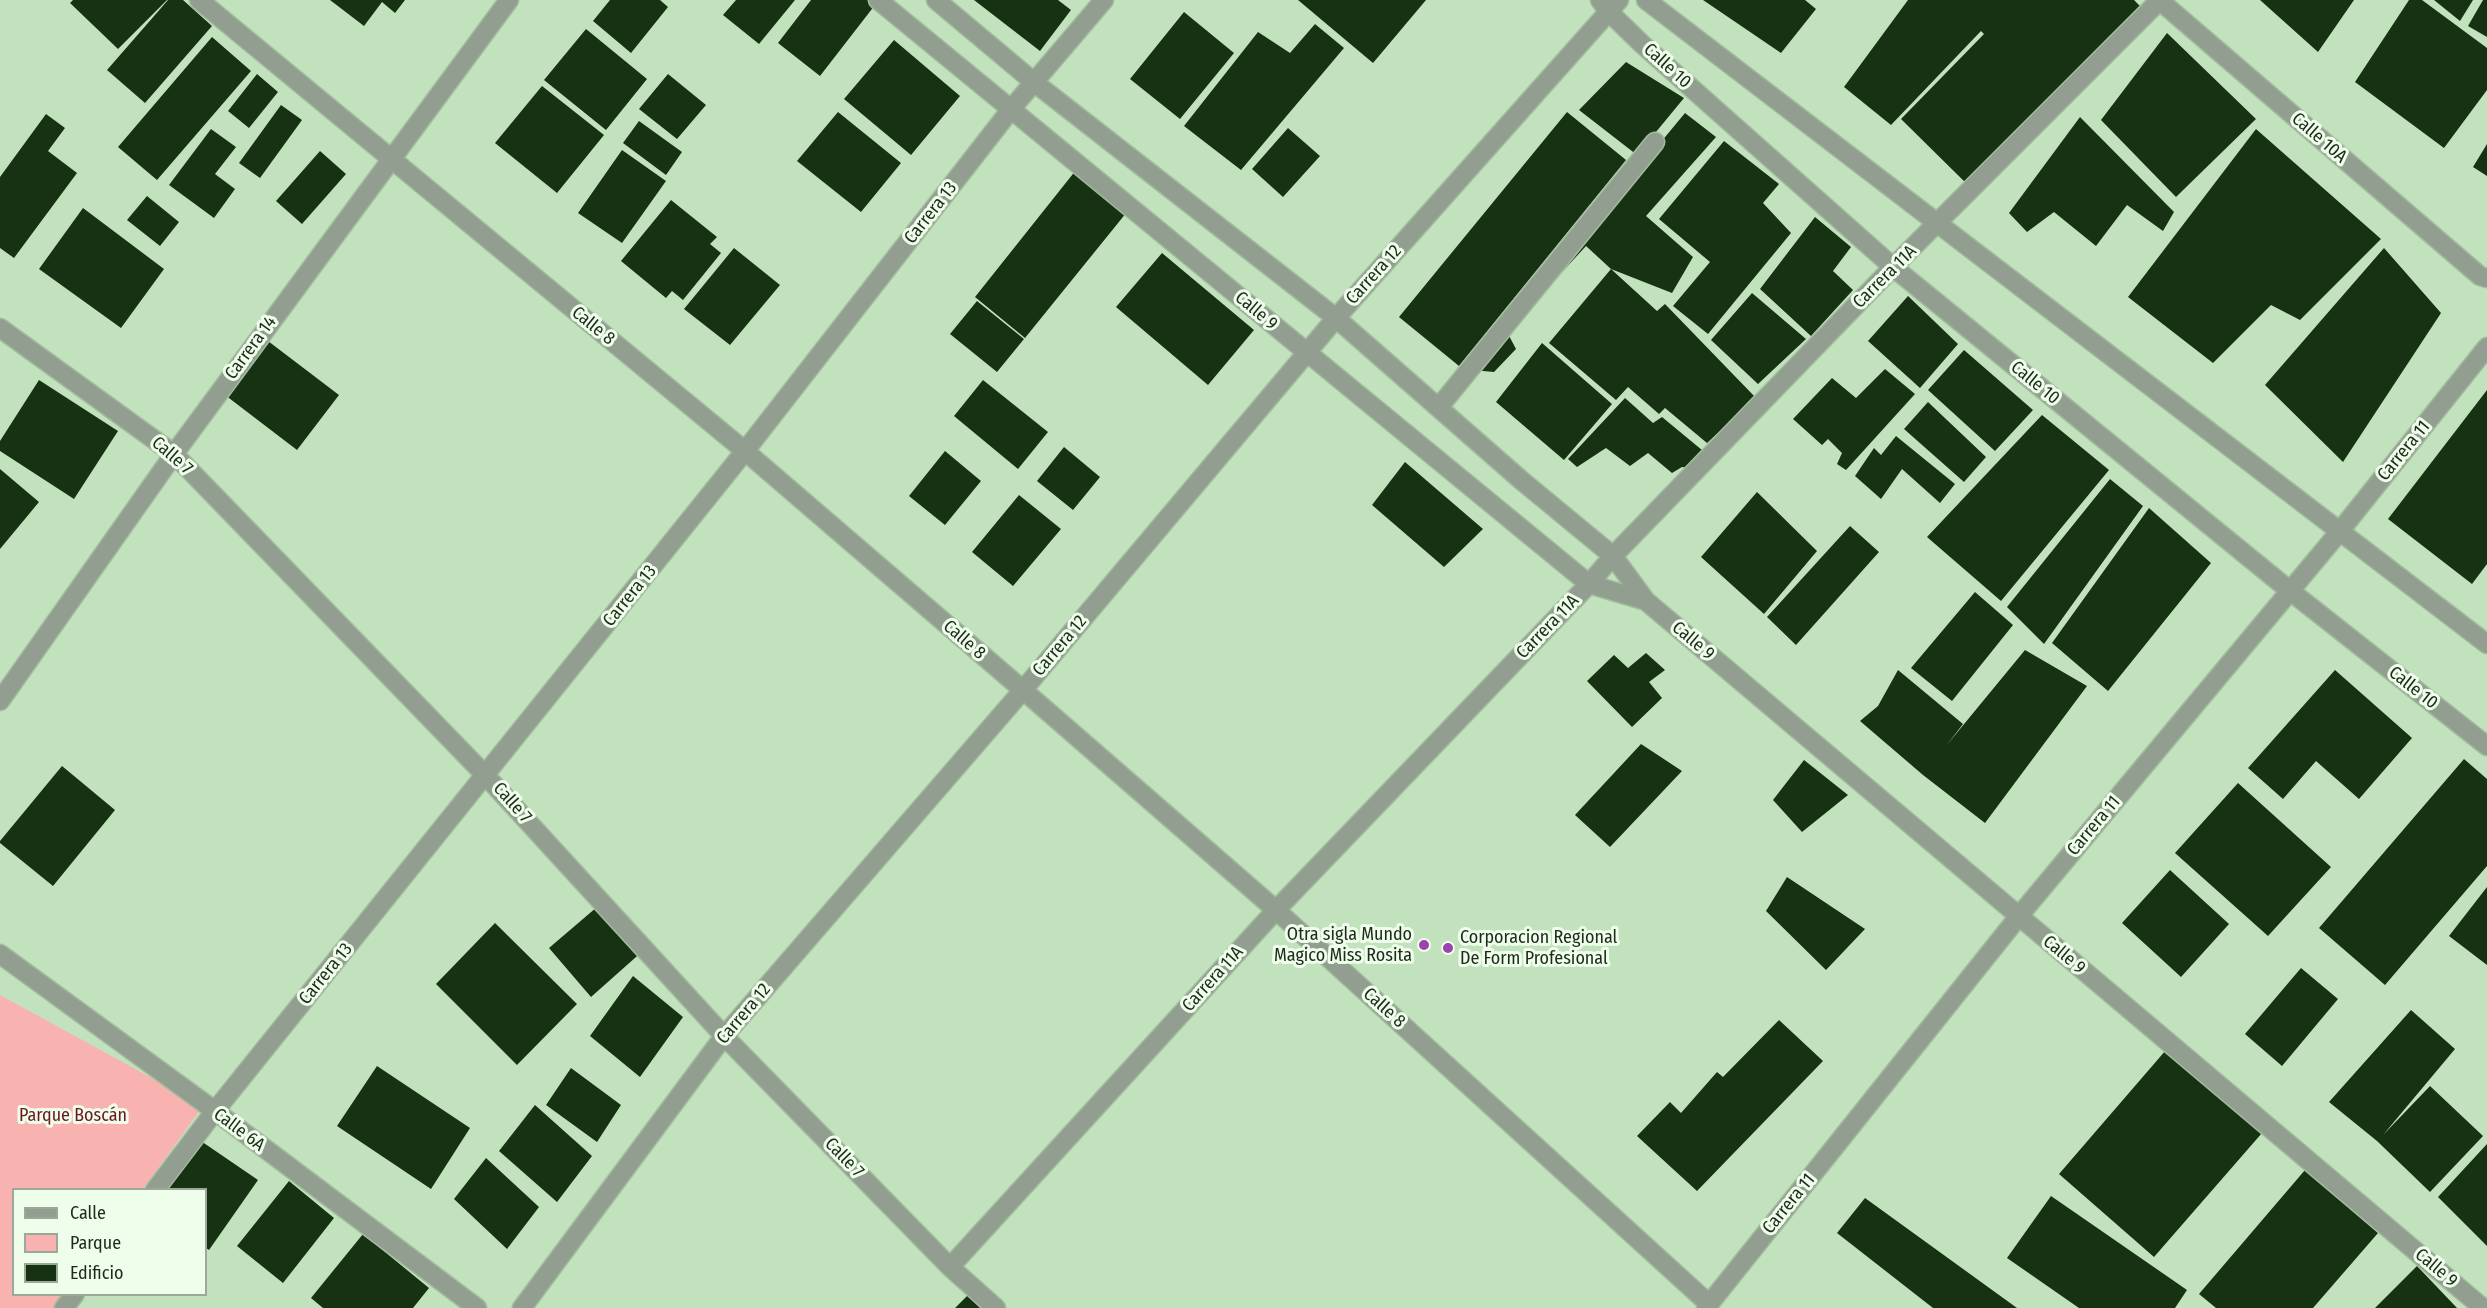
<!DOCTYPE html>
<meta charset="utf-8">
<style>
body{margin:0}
#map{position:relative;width:2487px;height:1308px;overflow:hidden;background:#c2e2bd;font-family:"Fira Sans Condensed",sans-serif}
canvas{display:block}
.legend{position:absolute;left:12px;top:1188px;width:195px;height:108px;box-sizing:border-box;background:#eefeeb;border:2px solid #9ba998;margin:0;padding:8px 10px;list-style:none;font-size:18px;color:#1e2a1c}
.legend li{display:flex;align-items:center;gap:12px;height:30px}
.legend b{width:30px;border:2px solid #9ba998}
</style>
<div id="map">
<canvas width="2487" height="1308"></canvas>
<ul class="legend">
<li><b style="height:8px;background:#929f90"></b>Calle</li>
<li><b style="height:16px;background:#f8b2af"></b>Parque</li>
<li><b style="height:16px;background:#173113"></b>Edificio</li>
</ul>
</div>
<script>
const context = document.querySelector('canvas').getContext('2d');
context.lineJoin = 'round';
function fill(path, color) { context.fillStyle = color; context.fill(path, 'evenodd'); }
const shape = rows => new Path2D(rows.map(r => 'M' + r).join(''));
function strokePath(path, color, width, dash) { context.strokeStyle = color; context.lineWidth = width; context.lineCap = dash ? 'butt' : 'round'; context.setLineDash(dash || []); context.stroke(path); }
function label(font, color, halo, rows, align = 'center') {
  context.font = font + ' "Fira Sans Condensed",sans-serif'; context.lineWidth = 6; context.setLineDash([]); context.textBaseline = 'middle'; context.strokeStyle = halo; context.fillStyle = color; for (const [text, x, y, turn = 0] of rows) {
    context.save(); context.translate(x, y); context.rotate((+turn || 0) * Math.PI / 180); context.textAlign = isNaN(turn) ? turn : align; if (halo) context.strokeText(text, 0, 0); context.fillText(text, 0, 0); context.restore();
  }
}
const green = shape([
 [0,995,203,1106,143,1189,14,1190,14,1294,67,1295,57,1308,0,1308]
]);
const building = shape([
 [73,0,167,0,118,49,70,3],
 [168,0,183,0,212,26,145,103,107,70],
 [330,0,405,0,395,13,382,2,364,26],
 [610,0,660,0,668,7,631,53,593,21],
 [736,0,795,0,759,44,723,15],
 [811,0,868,0,875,5,820,76,778,43],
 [974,0,1058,0,1071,10,1040,51],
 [1298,0,1426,0,1373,63],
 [1703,0,1805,0,1816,9,1781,53],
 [1908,0,2134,0,2144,10,1972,189,1901,119,1984,34,1981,31,1891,125,1844,87],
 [2260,0,2354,0,2318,52],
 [2409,0,2422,0,2487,48,2487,90,2444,148,2355,82],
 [2434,0,2473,0,2460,21],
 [2483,0,2487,0,2487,37,2468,26],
 [1184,12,1234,53,1180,119,1130,79],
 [1315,24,1344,48,1241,170,1184,126,1258,32,1290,53],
 [586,29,647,79,606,130,544,80],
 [2167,33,2256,119,2176,197,2101,120],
 [212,37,251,71,157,180,118,147],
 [894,40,960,96,911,155,844,99],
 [1626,62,1684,98,1637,155,1579,110],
 [257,74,278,92,249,128,228,111],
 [668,74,706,105,677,139,639,109],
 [542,86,604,135,557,193,495,143],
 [281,105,302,120,260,178,239,163],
 [838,112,901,163,861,212,797,161],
 [1567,112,1626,160,1459,366,1399,317],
 [1685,113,1716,137,1646,216,1693,257,1672,293,1611,269,1657,311,1665,304,1756,398,1707,443,1665,408,1659,414,1628,387,1616,400,1549,343,1611,269,1586,246,1507,332,1516,349,1494,372,1472,370],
 [46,114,65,128,48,151,77,173,14,258,0,248,0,177],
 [2080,117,2174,212,2163,231,2127,205,2096,246,2054,212,2027,232,2009,213],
 [639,121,682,152,666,175,623,143],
 [1288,128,1320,156,1283,197,1252,169],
 [211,129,236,147,215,174,235,189,214,218,169,185],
 [2256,129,2381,239,2300,320,2271,305,2213,363,2128,297],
 [1724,141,1779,184,1763,203,1791,233,1708,334,1673,306,1710,262,1659,219],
 [2487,144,2487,176,2473,167],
 [622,150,666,181,622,243,578,213],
 [320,151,346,174,302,224,276,201],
 [1080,165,1131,207,1025,338,975,297],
 [147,196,179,222,160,246,127,220],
 [671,200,717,237,710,244,721,253,683,300,672,291,666,298,621,261],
 [83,208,164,269,121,328,39,269],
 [1815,217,1851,247,1833,271,1853,290,1811,336,1760,289],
 [734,248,780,285,730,345,684,309],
 [2384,248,2441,313,2343,462,2265,385],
 [1162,253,1254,330,1208,385,1116,307],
 [1752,293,1806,339,1758,384,1711,340],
 [1908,296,1958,344,1920,388,1868,341],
 [977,301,1024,339,997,372,950,334],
 [268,341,339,395,297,450,225,395],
 [1542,343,1612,404,1564,460,1496,402],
 [1964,350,2033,410,1995,451,1928,390],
 [1885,369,1915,394,1846,470,1837,464,1842,453,1828,439,1822,445,1793,419,1832,378,1856,398],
 [39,380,118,431,74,499,0,451,0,441],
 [983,380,1048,432,1018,469,954,416],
 [2487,390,2487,564,2472,584,2388,519],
 [1625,398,1653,423,1662,417,1708,455,1695,469,1682,467,1672,473,1648,453,1630,466,1606,448,1577,467,1568,459],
 [1928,402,1986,457,1964,482,1904,429],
 [2042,415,2109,470,2001,601,1927,537],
 [1896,436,1955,484,1940,503,1902,469,1881,499,1855,476,1874,448,1881,455],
 [1064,447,1100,477,1073,510,1037,481],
 [945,451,981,481,945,525,909,496],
 [1405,462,1483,529,1444,567,1372,505],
 [0,469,39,502,0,549],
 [2110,479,2143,506,2044,644,2007,607],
 [1757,492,1817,551,1764,614,1701,557],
 [1019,495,1061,529,1013,586,972,552],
 [2149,508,2211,563,2108,691,2052,643],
 [1850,526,1879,552,1796,645,1767,617],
 [1975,592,2013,625,1952,701,1911,668],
 [2025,650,2087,686,1985,823,1923,775,1860,721,1878,706,1898,670,1963,724,1946,746],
 [1646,653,1665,670,1649,682,1662,698,1632,727,1587,681,1614,655,1628,668],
 [2335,670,2412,738,2359,799,2316,761,2283,799,2248,768],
 [1641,744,1682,771,1610,847,1575,815],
 [2464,759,2487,779,2487,866,2385,985,2319,928],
 [1804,760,1848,795,1802,832,1773,800],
 [62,766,115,810,53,886,0,843,0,841],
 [2238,783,2331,867,2268,936,2175,853],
 [2170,870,2229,924,2181,977,2122,923],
 [1787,877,1865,929,1826,970,1766,911],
 [2487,887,2487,965,2449,936],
 [604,901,645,949,591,997,549,948],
 [495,923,577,1004,517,1065,436,984],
 [2301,968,2338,999,2282,1066,2245,1034],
 [633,976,683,1017,640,1077,590,1036],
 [2411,1010,2455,1049,2383,1135,2430,1086,2483,1136,2430,1192,2377,1141,2329,1102],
 [1779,1020,1823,1061,1697,1191,1637,1136,1670,1102,1681,1113,1717,1072,1723,1077],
 [2166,1050,2262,1133,2154,1257,2059,1174],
 [377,1066,470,1128,431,1189,337,1126],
 [571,1068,621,1105,597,1142,546,1105],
 [535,1105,592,1156,557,1202,499,1151],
 [198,1139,258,1180,209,1250,206,1248,206,1190,163,1190],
 [2487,1144,2487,1246,2438,1197],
 [486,1158,539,1207,507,1249,454,1199],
 [2305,1170,2378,1233,2313,1308,2216,1308,2199,1294],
 [289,1181,334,1218,283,1283,237,1246],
 [2051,1196,2187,1290,2175,1308,2079,1308,2007,1258],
 [1865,1198,2017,1308,1933,1308,1837,1233],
 [363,1234,429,1288,413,1308,323,1308,311,1298],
 [2417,1266,2457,1308,2375,1308],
 [968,1295,980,1308,955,1308]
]);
const minor = shape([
 [199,0,745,451,1023,690,1276,910,1709,1304],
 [878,0,1589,584,1646,601],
 [936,0,1035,83,1336,318,1521,480,1613,556,1646,601,2483,1308],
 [1600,0,1609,12,1643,45,1893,267,2289,590,2487,746],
 [1646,0,2487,644],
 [2159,0,2480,276,2487,278],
 [0,328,174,454,486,776,724,1036,950,1267,996,1308],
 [1439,407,1655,142],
 [0,701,174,454,509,0],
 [0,954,215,1111,477,1308],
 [155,1190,215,1111,745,451,1012,108,1104,0],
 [950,1267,1276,910,1589,584,1613,556,1893,267,2160,0],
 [64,1308,75,1294],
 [522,1308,724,1036,1023,690,1336,318,1619,0],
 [1706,1308,2019,916,2340,531,2487,347]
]);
const markers = [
 [1424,945,6,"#9d42ae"],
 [1448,948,6,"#9d42ae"]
];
const streetNames = [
 ["Calle 10",1667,66,42],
 ["Calle 10A",2319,138,41],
 ["Carrera 13",931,213,-52],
 ["Carrera 12",1374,275,-48],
 ["Carrera 11A",1885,277,-45],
 ["Calle 9",1256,311,40],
 ["Calle 8",593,326,39],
 ["Carrera 14",251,348,-54],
 ["Calle 10",2035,383,39],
 ["Carrera 11",2404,451,-51],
 ["Calle 7",172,456,41],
 ["Carrera 13",630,596,-51],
 ["Carrera 11A",1548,627,-46],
 ["Calle 8",964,640,41],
 ["Calle 9",1693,641,40],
 ["Carrera 12",1060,646,-50],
 ["Calle 10",2413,688,38],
 ["Calle 7",512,803,48],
 ["Carrera 11",2094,826,-50],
 ["Calle 9",2064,955,40],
 ["Carrera 13",326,974,-51],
 ["Carrera 11A",1213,979,-48],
 ["Calle 8",1384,1008,42],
 ["Carrera 12",744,1014,-50],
 ["Calle 6A",239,1130,37],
 ["Calle 7",844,1158,46],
 ["Carrera 11",1789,1204,-51],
 ["Calle 9",2436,1268,40]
];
const poiNames = [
 ["Otra sigla Mundo",1412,935],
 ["Magico Miss Rosita",1412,956],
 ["Corporacion Regional",1460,938,"left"],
 ["De Form Profesional",1460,959,"left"]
];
const parkNames = [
 ["Parque Boscán",73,1116]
];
fill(green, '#f8b2af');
fill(building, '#173113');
strokePath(minor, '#a1bd9d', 21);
strokePath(minor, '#929f90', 18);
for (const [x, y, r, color] of markers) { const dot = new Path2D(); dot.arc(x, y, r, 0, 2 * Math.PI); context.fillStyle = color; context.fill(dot); strokePath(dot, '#eefeeb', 2); }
label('18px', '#1e2a1c', '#eefeeb', streetNames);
label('18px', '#1e2a1c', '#eefeeb', poiNames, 'right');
label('18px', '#6c181f', '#eefeeb', parkNames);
</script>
